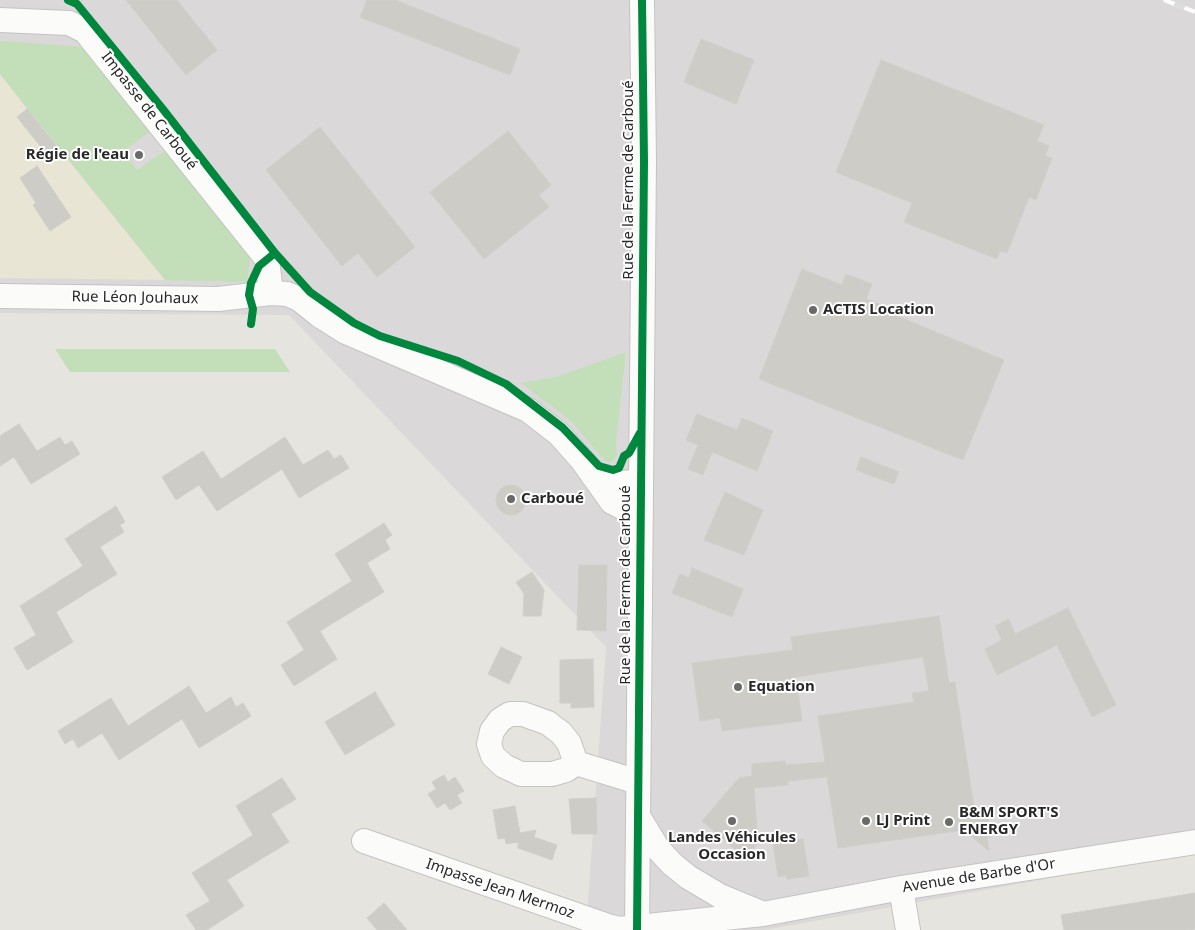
<!DOCTYPE html>
<meta charset="utf-8">
<style>
body{margin:0}
canvas{display:block;background:#e6e4de}
</style>
<canvas width="1195" height="930"></canvas>
<script>
const context = document.querySelector('canvas').getContext('2d');
context.lineJoin = 'round';
function fill(path, color) { context.fillStyle = color; context.fill(path, 'evenodd'); }
const shape = rows => new Path2D(rows.map(r => 'M' + r).join(''));
function strokePath(path, color, width, dash) { context.strokeStyle = color; context.lineWidth = width; context.lineCap = dash ? 'butt' : 'round'; context.setLineDash(dash || []); context.stroke(path); }
function label(font, color, halo, rows, align = 'center') {
  context.font = font + ' "Noto Sans",sans-serif'; context.lineWidth = 4; context.setLineDash([]); context.textBaseline = 'middle'; context.strokeStyle = halo; context.fillStyle = color; for (const [text, x, y, turn = 0] of rows) {
    context.save(); context.translate(x, y); context.rotate((+turn || 0) * Math.PI / 180); context.textAlign = isNaN(turn) ? turn : align; if (halo) context.strokeText(text, 0, 0); context.fillText(text, 0, 0); context.restore();
  }
}
const industrial = shape([
 [0,0,1195,0,1195,852,764,930,586,930,606,647,289,315,0,313]
]);
const education = shape([
 [0,74,27,109,165,280,0,278]
]);
const green = shape([
 [0,41,86,47,151,131,123,151,137,170,167,149,250,258,247,282,165,280,0,74],
 [55,349,275,349,290,372,70,372],
 [626,352,616,441,617,455,612,462,605,461,571,421,521,383,556,377]
]);
const building = shape([
 [126,0,177,0,217,50,186,75,126,0],
 [367,0,395,0,520,49,510,75,360,17,367,0],
 [701,39,754,60,736,104,684,82,701,39],
 [881,60,1044,125,1037,141,1049,146,1045,156,1052,158,1036,200,1029,197,1007,253,1000,251,997,259,904,222,912,203,836,172,881,60],
 [27,109,59,149,49,157,17,117,27,109],
 [320,127,415,247,377,277,358,253,342,266,266,170,320,127],
 [508,131,551,185,539,195,549,207,484,259,430,192,508,131],
 [37,166,71,217,50,231,33,205,36,203,20,178,37,166],
 [802,269,842,285,846,274,872,284,866,299,886,307,885,311,1004,360,963,460,759,379,802,269],
 [697,414,737,430,742,418,773,431,757,471,712,452,703,475,688,469,698,445,686,440,697,414],
 [19,424,37,451,60,437,65,445,72,441,80,454,31,484,14,457,0,466,0,436,19,424],
 [285,437,303,465,328,450,334,459,341,455,349,468,299,498,282,469,217,511,199,485,176,500,162,477,203,451,221,479,285,437],
 [861,457,899,472,894,484,856,470,861,457],
 '496 500a15 15 0 1 1 30 0a15 15 0 1 1-30 0Z',
 [725,492,763,510,744,555,704,540,725,492],
 [116,506,125,522,120,525,124,532,100,547,117,574,56,612,73,642,27,670,14,648,36,635,20,606,83,566,65,539,116,506],
 [384,523,392,535,385,540,390,549,367,563,384,592,320,631,337,659,294,686,281,665,304,650,287,622,352,581,335,554,384,523],
 [579,565,607,565,606,631,577,630,579,565],
 [692,568,743,589,732,617,672,593,680,574,689,578,692,568],
 [532,572,544,590,541,616,523,616,524,594,516,582,532,572],
 [1068,608,1116,705,1092,717,1057,645,997,675,985,649,1002,640,995,626,1009,619,1015,634,1068,608],
 [939,616,949,683,955,682,975,814,988,812,990,837,987,837,989,851,964,830,838,848,827,777,788,781,788,785,754,788,758,843,745,858,702,821,739,778,752,776,752,764,785,761,786,765,825,762,818,716,914,702,912,693,929,691,923,657,796,677,802,721,722,731,720,718,700,721,692,663,793,650,791,637,939,616],
 [501,647,522,657,509,684,488,674,501,647],
 [593,659,594,707,571,708,571,703,560,703,560,660,593,659],
 [189,686,206,713,231,697,236,707,243,703,251,716,199,748,182,719,119,760,102,733,78,748,73,739,65,744,58,731,111,698,128,726,189,686],
 [375,692,395,725,345,755,325,722,375,692],
 [444,775,448,782,455,777,464,791,457,795,462,803,450,810,445,803,437,808,428,794,436,789,432,782,444,775],
 [282,778,296,799,271,814,289,842,227,880,244,906,207,930,196,930,186,915,210,901,192,873,253,835,236,806,282,778],
 [596,798,597,834,572,834,569,799,596,798],
 [515,806,520,833,536,830,534,837,557,845,552,860,518,848,518,842,506,844,505,838,498,839,493,810,515,806],
 [803,839,809,876,787,879,786,875,778,877,773,843,803,839],
 [1195,893,1195,929,1187,930,1064,930,1061,915,1195,893],
 [384,903,407,930,377,930,367,918,384,903]
]);
const minor = shape([
 [0,20,69,23,85,31,267,259,271,293],
 [0,296,218,299,271,293,287,294,299,299,319,315,346,332,528,410,559,434,582,460,612,502,640,516],
 [593,476,606,481,615,483,640,482],
 [576,763,569,743,561,733,548,723,523,714,510,714,500,720,492,731,489,744,493,756,504,766,521,774,552,774,566,770,576,763,638,782],
 [638,816,658,849,672,864,688,877,720,896,759,912],
 [364,841,611,927,619,929,763,914,901,888,1195,842],
 [901,888,908,930],
 [637,930,644,161,642,0]
]);
const rail = shape([
 [1164,0,1195,12]
]);
const cycleway = shape([
 [68,0,77,4,162,108,275,253,310,292,354,323,380,336,458,361,506,384,563,428,599,466,613,470,619,468,624,456,629,453,640,433],
 [251,324,253,309,249,295,251,283,259,266,275,253],
 [637,930,644,161,642,0]
]);
const markers = [
 [139,155,5,"#6a6a68"],
 [813,310,5,"#6a6a68"],
 [511,499,5,"#6a6a68"],
 [738,687,5,"#6a6a68"],
 [732,821,5,"#6a6a68"],
 [866,821,5,"#6a6a68"],
 [949,822,5,"#6a6a68"]
];
const streetNames = [
 ["Impasse de Carboué",149,111,52],
 ["Rue de la Ferme de Carboué",629,180,-90],
 ["Rue Léon Jouhaux",135,298,1],
 ["Rue de la Ferme de Carboué",626,585,-90],
 ["Avenue de Barbe d'Or",979,876,-9],
 ["Impasse Jean Mermoz",500,889,19]
];
const poiNames = [
 ["Régie de l'eau",129,155,"right"],
 ["ACTIS Location",823,310],
 ["Carboué",521,499],
 ["Equation",748,687],
 ["B&M SPORT'S",959,813],
 ["ENERGY",959,830],
 ["LJ Print",876,821],
 ["Landes Véhicules",732,838,"center"],
 ["Occasion",732,855,"center"]
];
fill(industrial, '#dbd8d9');
fill(education, '#e8e5d4');
fill(green, '#c3dfba');
fill(building, '#cdccc7');
strokePath(building, '#d1cfca', 1);
strokePath(minor, '#c4c3c3', 26);
strokePath(minor, '#fbfbfa', 24);
strokePath(rail, '#dddcdd', 5.5);
strokePath(rail, '#fff', 4, [11]);
strokePath(cycleway, '#00873e', 8);
for (const [x, y, r, color] of markers) { const dot = new Path2D(); dot.arc(x, y, r, 0, 2 * Math.PI); context.fillStyle = color; context.fill(dot); strokePath(dot, '#fff', 2); }
label('15px', '#282828', '#fff', streetNames);
label('bold 15px', '#282828', '#fff', poiNames, 'left');
</script>
